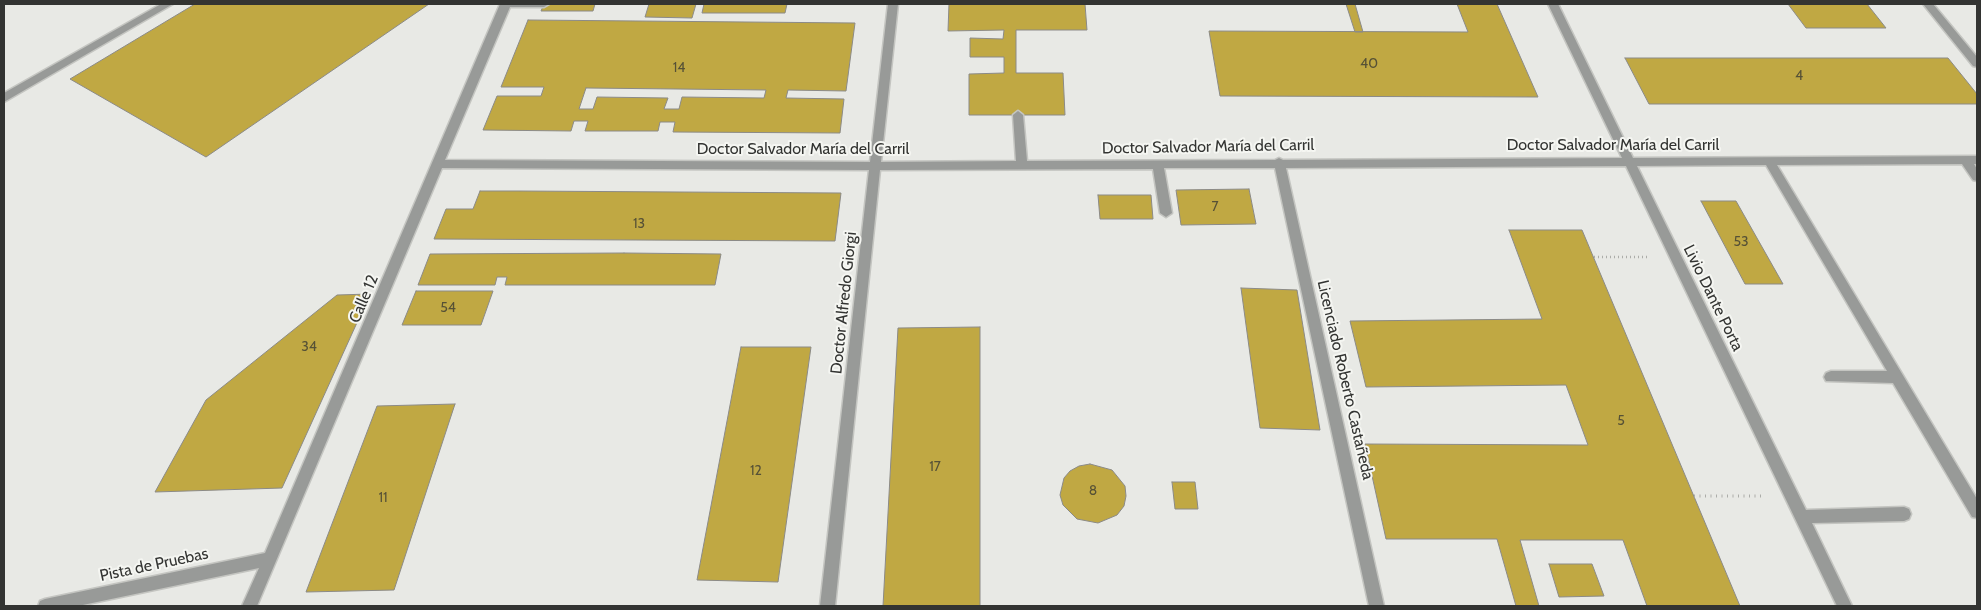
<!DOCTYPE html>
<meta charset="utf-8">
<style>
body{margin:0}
#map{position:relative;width:1981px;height:610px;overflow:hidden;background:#e8e9e5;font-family:Cabin,sans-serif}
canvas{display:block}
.frame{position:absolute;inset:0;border:5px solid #333432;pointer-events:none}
</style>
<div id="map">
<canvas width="1981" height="610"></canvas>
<div class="frame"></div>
</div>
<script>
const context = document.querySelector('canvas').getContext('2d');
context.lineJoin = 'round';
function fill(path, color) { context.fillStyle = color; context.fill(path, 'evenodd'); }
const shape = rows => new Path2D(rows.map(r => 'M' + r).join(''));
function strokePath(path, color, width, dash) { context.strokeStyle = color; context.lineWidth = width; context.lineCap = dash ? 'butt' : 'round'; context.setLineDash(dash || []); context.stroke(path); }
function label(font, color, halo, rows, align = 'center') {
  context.font = font + ' Cabin,sans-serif'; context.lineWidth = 4; context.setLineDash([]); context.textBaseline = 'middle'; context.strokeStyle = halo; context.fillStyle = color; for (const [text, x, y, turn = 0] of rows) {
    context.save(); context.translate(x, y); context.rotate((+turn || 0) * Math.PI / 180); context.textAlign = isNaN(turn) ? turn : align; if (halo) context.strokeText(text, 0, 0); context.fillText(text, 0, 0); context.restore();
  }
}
const building = shape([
 [195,4,429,4,206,157,70,79,195,4],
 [544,4,595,4,593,11,541,11,544,4],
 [649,4,696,4,692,18,645,17,649,4],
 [704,4,787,4,785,13,702,13,704,4],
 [949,4,1085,4,1087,30,1016,30,1016,73,1063,73,1065,115,969,115,969,74,1004,73,1004,57,970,57,970,38,1003,39,1004,30,948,31,949,4],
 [1346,4,1355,4,1363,32,1355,32,1346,4],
 [1457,4,1497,4,1538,97,1220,96,1209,31,1468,32,1457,4],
 [1788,4,1867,4,1886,28,1806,28,1788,4],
 [528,20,855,23,846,91,788,90,786,98,844,99,840,133,673,132,675,122,660,122,658,131,585,131,588,121,574,121,571,131,483,130,497,96,541,96,544,87,501,87,528,20],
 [586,88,766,90,764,98,682,97,679,109,664,109,668,98,597,97,593,109,579,109,586,88],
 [1625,58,1948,58,1977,94,1977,104,1649,104,1625,58],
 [1249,189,1256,224,1181,225,1176,190,1249,189],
 [480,191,519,191,841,193,835,241,434,239,446,209,473,209,480,191],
 [1098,195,1151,195,1153,219,1100,219,1098,195],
 [1701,201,1736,201,1783,284,1745,284,1701,201],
 [1509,230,1582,230,1740,606,1647,606,1623,540,1520,540,1539,606,1516,606,1497,539,1386,539,1365,444,1588,445,1566,385,1366,387,1350,321,1542,319,1509,230],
 [624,253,721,254,715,285,505,285,507,277,497,277,495,285,418,285,430,254,624,253],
 [1241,288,1297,290,1320,430,1260,428,1241,288],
 [416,291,493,291,481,325,402,325,416,291],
 [370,294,282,488,155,492,206,400,337,295,370,294],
 [980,327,980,606,883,606,898,328,980,327],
 [741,347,811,347,778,582,697,580,741,347],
 [455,404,394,590,306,592,377,406,455,404],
 [1090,464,1112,470,1125,486,1126,496,1124,506,1117,515,1098,523,1077,519,1063,505,1060,495,1064,478,1070,471,1079,466,1090,464],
 [1172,482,1195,482,1198,509,1175,509,1172,482],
 [1549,564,1592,564,1604,596,1559,597,1549,564]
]);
const pathFar1 = shape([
 [1594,257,1649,257]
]);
const path = shape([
 [1694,496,1764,496]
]);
const lane = shape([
 [161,4,173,4,4,102,4,93,161,4],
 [500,4,549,4,544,7,510,7,445,160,870,162,888,4,898,4,881,162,1016,161,1013,115,1018,111,1023,115,1027,161,1275,160,1279,158,1283,160,1622,158,1548,4,1558,4,1633,158,1977,156,1977,164,1974,164,1977,169,1977,181,1973,180,1962,164,1777,165,1977,499,1977,518,1972,517,1893,383,1826,381,1824,377,1826,373,1831,371,1887,371,1766,165,1637,166,1806,510,1904,507,1909,509,1911,514,1909,519,1904,521,1812,523,1852,606,1837,606,1626,166,1286,168,1384,606,1369,606,1275,168,1164,168,1172,213,1166,217,1160,213,1153,169,880,170,835,606,820,606,869,170,442,168,257,606,242,606,259,568,78,606,38,606,40,601,45,599,265,553,500,4],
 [1923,4,1933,4,1977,57,1977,67,1973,66,1923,4]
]);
const numberNames = [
 ["40",1369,64],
 ["14",679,68],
 ["4",1799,76],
 ["7",1215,207],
 ["13",639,224],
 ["53",1741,242],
 ["54",448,308],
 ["34",309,347],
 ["5",1621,421],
 ["17",935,467],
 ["12",756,471],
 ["8",1093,491],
 ["11",383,498]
];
const streetNames = [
 ["Doctor Salvador María del Carril",1613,145],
 ["Doctor Salvador María del Carril",1208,147,-1],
 ["Doctor Salvador María del Carril",803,149],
 ["Livio Dante Porta",1713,298,64],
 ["Calle 12",364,299,-67],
 ["Doctor Alfredo Giorgi",844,303,-84],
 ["Licenciado Roberto Castañeda",1345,380,77],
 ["Pista de Pruebas",154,565,-12]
];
fill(building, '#c0a843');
strokePath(building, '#8b8a87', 1);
strokePath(lane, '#c4c5c1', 3);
strokePath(pathFar1, '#acada9', 2.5, [1, 3]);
strokePath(path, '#acada9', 3, [1, 4.5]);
fill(lane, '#989a98');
label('14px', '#565136', null, numberNames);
label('16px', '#333432', '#f5f6f2', streetNames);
</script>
